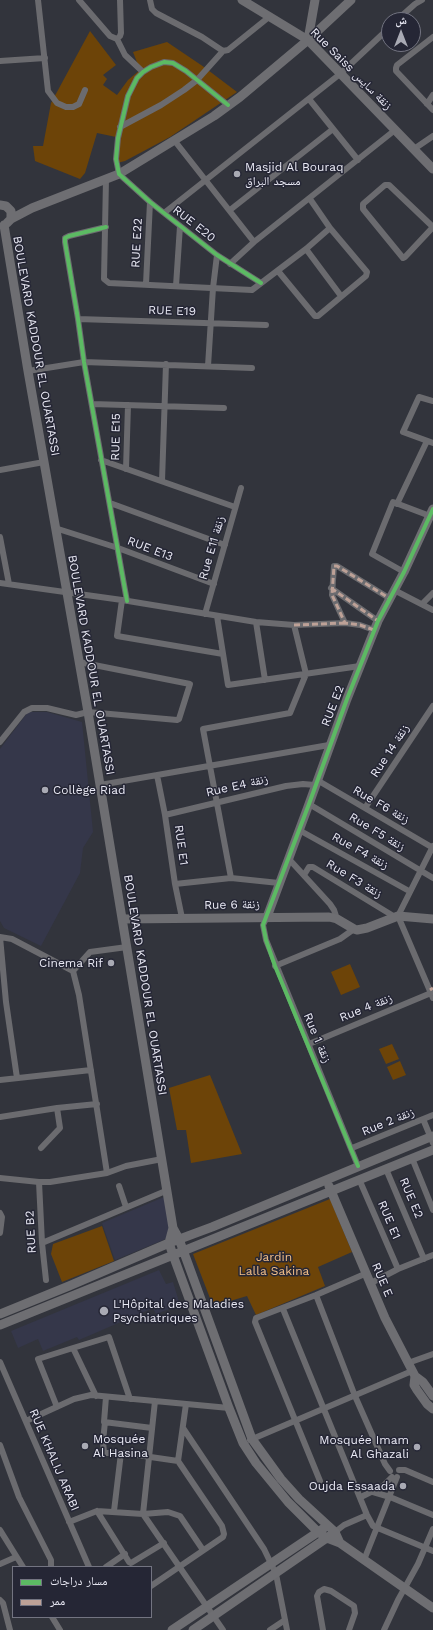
<!DOCTYPE html>
<meta charset="utf-8">
<style>
body{margin:0}
#map{position:relative;width:433px;height:1630px;overflow:hidden;background:#32343c;font-family:"Work Sans","Noto Naskh Arabic",sans-serif}
canvas{display:block}
.legend{position:absolute;left:12px;top:1566px;width:140px;height:52px;box-sizing:border-box;background:#252635;border:1px solid #737481;margin:0;padding:5px 7px;list-style:none;font-size:12px;color:#e9e9f4}
.legend li{display:flex;align-items:center;gap:8px;height:20px}
.legend b{width:20px;border:1px solid #737481}
.north{position:absolute;left:381px;top:12px;width:40px;height:40px;box-sizing:border-box;background:#252635;border:1px solid #737481;border-radius:50%;rotate:0deg;font-size:11px;font-weight:700;line-height:16px;text-align:center;color:#e9e9f4}
.north::after{content:'';display:block;margin:auto;width:14px;height:18px;background:#a9aab4;clip-path:polygon(50% 0,100% 100%,50% 72%,0 100%)}
</style>
<div id="map">
<canvas width="433" height="1630"></canvas>
<ul class="legend">
<li><b style="height:5px;background:#5cba63"></b>مسار دراجات</li>
<li><b style="height:5px;background:#bda197"></b>ممر</li>
</ul>
<div class="north">ش</div>
</div>
<script>
const context = document.querySelector('canvas').getContext('2d');
context.lineJoin = 'round';
function fill(path, color) { context.fillStyle = color; context.fill(path, 'evenodd'); }
const shape = rows => new Path2D(rows.map(r => 'M' + r).join(''));
function strokePath(path, color, width, dash) { context.strokeStyle = color; context.lineWidth = width; context.lineCap = dash ? 'butt' : 'round'; context.setLineDash(dash || []); context.stroke(path); }
function label(font, color, halo, rows, align = 'center') {
  context.font = font + ' "Work Sans","Noto Naskh Arabic",sans-serif'; context.lineWidth = 3; context.setLineDash([]); context.textBaseline = 'middle'; context.strokeStyle = halo; context.fillStyle = color; for (const [text, x, y, turn = 0] of rows) {
    context.save(); context.translate(x, y); context.rotate((+turn || 0) * Math.PI / 180); context.textAlign = isNaN(turn) ? turn : align; if (halo) context.strokeText(text, 0, 0); context.fillText(text, 0, 0); context.restore();
  }
}
const built = shape([
 [28,712,47,712,82,722,93,832,83,848,80,873,41,946,4,928,0,921,0,749],
 [164,1197,173,1236,115,1260,102,1223],
 [159,1270,166,1284,173,1282,180,1305,156,1314,153,1308,79,1340,77,1337,43,1351,38,1339,18,1348,11,1331]
]);
const green = shape([
 [90,31,116,65,103,75,107,79,103,85,117,95,128,80,140,70,133,52,167,42,204,67,237,92,170,137,125,161,117,163,116,137,97,133,85,173,80,179,35,161,33,146,43,146,51,103],
 [350,964,360,987,341,995,331,972],
 [392,1044,399,1059,386,1064,379,1049],
 [400,1061,406,1075,393,1080,387,1067],
 [210,1075,242,1154,191,1163,186,1130,177,1130,169,1088],
 [330,1199,352,1252,318,1267,325,1286,256,1315,247,1296,213,1306,193,1254],
 [102,1226,114,1261,62,1282,51,1254,53,1244]
]);
const street = shape([
 [38,0,48,91,57,103,66,107,73,107,79,104,85,90],
 [79,0,110,36,117,39,125,55,143,72],
 [150,0,152,9,156,13,202,37,223,51],
 [397,20,415,4,422,0],
 [433,37,397,65,396,68,396,71,433,110],
 [117,39,120,36,121,33,120,0],
 [0,61,45,58],
 [309,99,358,160],
 [427,104,433,95],
 [228,105,186,71,173,63,164,62,151,67,143,72,137,78,128,96,118,138,116,159,119,174,150,202,217,255,261,283],
 [120,127,161,105,184,90,197,80,223,51,228,50,269,17],
 [174,140,254,242],
 [414,149,433,136],
 [106,179,104,279,109,283,252,290,306,249,330,228],
 [230,210,333,129],
 [164,213,340,74,389,28],
 [106,227,69,236,65,238,65,242,78,319,84,362,127,601],
 [433,227,405,257,403,258,363,209,363,204,385,185,389,185,433,227,433,228],
 [306,249,341,296],
 [230,264,254,242,395,130],
 [278,271,315,316,318,316,366,276,367,272,330,228,310,199],
 [146,284,150,202],
 [176,286,180,226],
 [78,319,266,325],
 [208,366,213,288,217,255],
 [28,371,84,362,252,368],
 [433,401,419,397,403,432,433,443],
 [92,404,224,408],
 [101,460,235,507],
 [126,469,128,405],
 [0,470,44,462],
 [162,481,166,364],
 [110,503,225,545],
 [397,504,427,441],
 [55,528,118,548,214,584],
 [0,537,9,584],
 [404,572,372,554,393,502,430,516],
 [0,583,122,600,256,622,294,625,345,623],
 [331,588,378,621],
 [394,590,433,610],
 [122,600,117,636,223,654],
 [422,604,433,593],
 [205,614,241,488],
 [217,616,228,685,360,666],
 [256,622,265,680],
 [374,630,360,625,345,623,332,595,334,566,337,566,389,598],
 [0,742,24,712,32,708,47,708,76,715,88,712,177,720,179,719,190,684,79,662],
 [157,775,165,815,175,884,182,918],
 [317,780,433,848],
 [100,785,329,745],
 [309,804,433,878],
 [365,808,433,706],
 [165,815,286,786,303,784,315,785],
 [299,830,409,891],
 [433,846,398,916,433,998],
 [288,858,330,904,334,910,337,919],
 [304,875,309,867,313,867,395,917],
 [231,878,203,729,290,713,306,674,294,625],
 [175,884,231,878,279,883],
 [267,917,263,925,266,940,358,1166],
 [0,937,12,939,73,971,79,995,107,1173],
 [0,937,6,1002,17,1078],
 [275,966,340,939,354,929],
 [73,971,90,952,127,947],
 [309,1044,431,993],
 [0,1080,91,1070],
 [0,1117,57,1108,97,1104],
 [423,1119,433,1143],
 [41,1148,60,1128,57,1108],
 [352,1148,433,1115],
 [412,1158,433,1210],
 [386,1169,424,1259],
 [0,1178,39,1182,50,1182,107,1173,126,1166,162,1159],
 [359,1179,398,1269],
 [39,1182,42,1243,46,1280],
 [119,1186,126,1207],
 [0,1213,2,1217,0,1233],
 [42,1243,168,1190],
 [371,1283,398,1269,433,1255],
 [316,1295,355,1396,385,1464,390,1471],
 [283,1309,367,1515,373,1526,433,1551],
 [73,1348,109,1337,130,1399],
 [0,1362,89,1567],
 [408,1363,433,1354],
 [106,1397,104,1422,152,1428],
 [155,1401,143,1514,168,1512,180,1516,203,1550],
 [57,1407,38,1359,73,1348,96,1396],
 [26,1421,74,1399,91,1395,229,1408],
 [105,1422,103,1441,104,1453,123,1453,178,1461],
 [183,1428,264,1549,276,1574,287,1630],
 [250,1440,412,1371],
 [0,1445,19,1497,51,1560,51,1567],
 [399,1470,405,1470,433,1482],
 [320,1481,255,1322,256,1318,316,1295,367,1273],
 [373,1492,390,1497,433,1515],
 [361,1497,383,1486,392,1477],
 [97,1511,129,1562,131,1563,164,1543],
 [114,1511,121,1453],
 [69,1522,97,1511,143,1514,223,1630],
 [0,1530,23,1567],
 [335,1532,344,1525,367,1515],
 [364,1560,397,1477],
 [0,1564,16,1557],
 [106,1567,125,1554],
 [151,1586,223,1537,224,1534,222,1526,178,1461,186,1404],
 [0,1600,3,1603,10,1630],
 [52,1617,60,1630],
 [270,1630,285,1620],
 [323,1630,317,1596,319,1592,324,1589,331,1591,354,1606,355,1613,349,1630],
 [384,1630,398,1600,418,1564,433,1529]
]);
const secondary = shape([
 [242,0,308,40,433,169],
 [308,40,315,0],
 [0,205,6,206,11,211,11,219,7,223],
 [11,219,32,208,119,174,214,116,240,97,308,40,351,0],
 [4,225,28,371,88,712,173,1228,179,1239,252,1439,281,1479,299,1499,335,1532,340,1543],
 [267,917,309,804,347,699,378,621,404,572,433,509],
 [122,919,329,917,337,919,354,929,357,930,367,928,398,916,433,919],
 [329,1186,385,1318,415,1376,423,1382,433,1396],
 [173,1228,169,1243,173,1255,229,1408,243,1443,256,1463,288,1502,318,1532,327,1538,340,1543,433,1608],
 [0,1314,69,1286,169,1243,212,1227,433,1136],
 [0,1325,433,1150],
 [415,1376,414,1385,417,1390,427,1404,433,1409],
 [172,1630,324,1528],
 [193,1630,331,1535]
]);
const quiet = shape([
 [331,588,378,621],
 [294,625,345,623],
 [374,630,360,625,345,623,332,595,334,566,337,566,389,598],
 [430,990,433,988]
]);
const cycleway = shape([
 [228,105,186,71,173,63,164,62,151,67,143,72,137,78,128,96,118,138,116,159,119,174,150,202,217,255,261,283],
 [106,227,69,236,65,238,65,242,78,319,84,362,127,601],
 [358,1166,275,966,266,940,263,925,309,804,347,699,378,621,404,572,433,509]
]);
const markers = [
 [237,174,4,"#a9aab4"],
 [45,790,4,"#a9aab4"],
 [111,963,4,"#a9aab4"],
 [104,1311,5,"#a9aab4"],
 [85,1446,4,"#a9aab4"],
 [417,1447,4,"#a9aab4"],
 [403,1486,4,"#a9aab4"]
];
const streetNames = [
 ["Rue Saiss زنقة سايس",351,69,45],
 ["RUE E20",194,224,38],
 ["RUE E22",137,243,-87],
 ["RUE E19",172,311,2],
 ["BOULEVARD KADDOUR EL OUARTASSI",36,346,80],
 ["RUE E15",116,437,-89],
 ["Rue E11 زنقة",212,548,-74],
 ["RUE E13",150,549,21],
 ["BOULEVARD KADDOUR EL OUARTASSI",91,665,80],
 ["RUE E2",333,706,-69],
 ["Rue 14 زنقة",390,751,-57],
 ["Rue E4 زنقة",237,786,-13],
 ["Rue F6 زنقة",381,805,30],
 ["Rue F5 زنقة",377,832,31],
 ["RUE E1",181,845,82],
 ["Rue F4 زنقة",360,851,29],
 ["Rue F3 زنقة",354,879,31],
 ["Rue 6 زنقة",232,905,-1],
 ["BOULEVARD KADDOUR EL OUARTASSI",145,985,81],
 ["Rue 4 زنقة",366,1008,-22],
 ["Rue 1 زنقة",317,1038,67],
 ["Rue 2 زنقة",388,1122,-22],
 ["RUE E2",411,1198,67],
 ["RUE E1",389,1220,67],
 ["RUE B2",31,1232,-93],
 ["RUE E",382,1280,67],
 ["RUE KHALIJ ARABI",54,1460,67]
];
const poiNames = [
 ["Masjid Al Bouraq",245,167],
 ["مسجد البراق",245,181],
 ["Collège Riad",53,790],
 ["Cinema Rif",103,963,"right"],
 ["L'Hôpital des Maladies",113,1304],
 ["Psychiatriques",113,1318],
 ["Mosquée",93,1439],
 ["Al Hasina",93,1453],
 ["Mosquée Imam",409,1440,"right"],
 ["Al Ghazali",409,1454,"right"],
 ["Oujda Essaada",395,1486,"right"]
];
const parkNames = [
 ["Jardin",274,1257],
 ["Lalla Sakina",274,1271]
];
fill(built, '#35374a');
fill(green, '#6d4408');
strokePath(street, '#6b6b6f', 6);
strokePath(secondary, '#6e6e72', 9);
strokePath(quiet, '#bda197', 3, [6, 3]);
strokePath(cycleway, '#5cba63', 4);
for (const [x, y, r, color] of markers) { const dot = new Path2D(); dot.arc(x, y, r, 0, 2 * Math.PI); context.fillStyle = color; context.fill(dot); strokePath(dot, '#252635', 1.5); }
label('12px', '#e9e9f4', '#252635', streetNames);
label('12px', '#e9e9f4', '#252635', poiNames, 'left');
label('12px', '#f3bf87', '#252635', parkNames);
</script>
